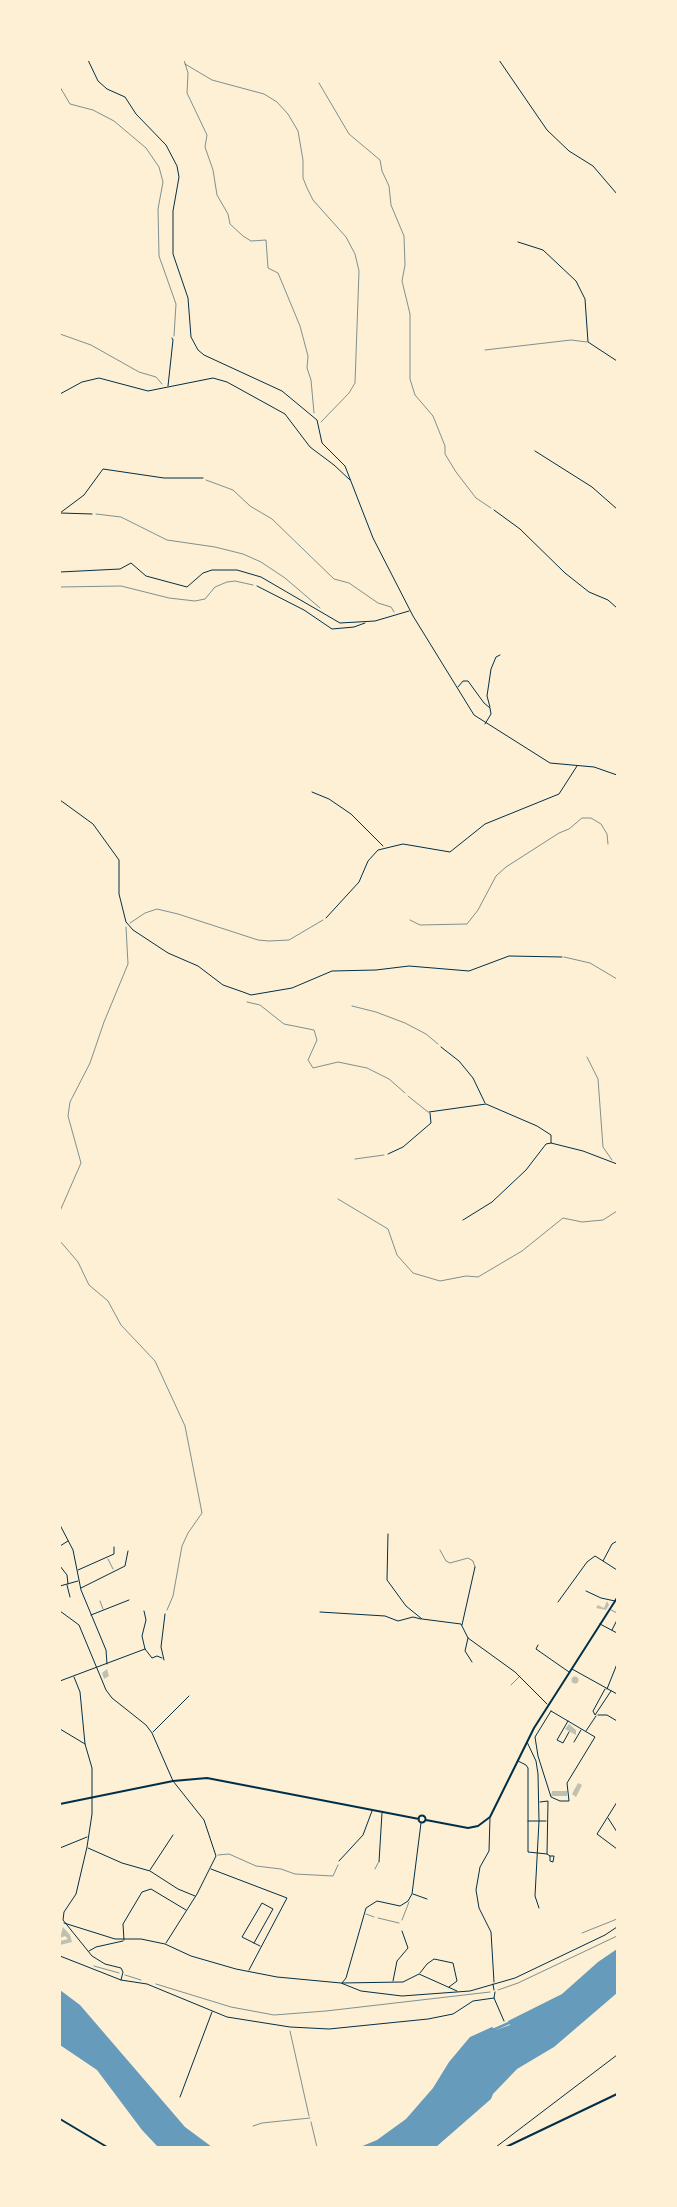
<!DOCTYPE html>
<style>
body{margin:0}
#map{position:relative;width:677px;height:2207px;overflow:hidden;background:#fdf0d5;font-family:"Public Sans",sans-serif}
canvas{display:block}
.frame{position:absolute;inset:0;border:61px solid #fdf0d5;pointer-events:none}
</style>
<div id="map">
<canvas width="677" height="2207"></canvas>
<div class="frame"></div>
</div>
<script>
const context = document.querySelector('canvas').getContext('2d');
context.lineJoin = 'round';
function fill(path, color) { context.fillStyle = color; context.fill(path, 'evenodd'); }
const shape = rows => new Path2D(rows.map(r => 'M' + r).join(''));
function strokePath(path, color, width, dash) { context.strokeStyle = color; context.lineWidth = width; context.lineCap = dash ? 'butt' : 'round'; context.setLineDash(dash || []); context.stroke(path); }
const water = shape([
 [617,1949,617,1993,554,2047,517,2069,493,2094,491,2099,436,2147,360,2147,377,2140,406,2119,433,2088,449,2062,470,2037,492,2027,496,2030,510,2025,508,2021,562,1994,598,1962],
 [60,1990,80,2005,185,2127,212,2147,158,2147,142,2130,97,2070,60,2045]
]);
const canal = shape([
 [493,2030,511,2022]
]);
const building = shape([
 [607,1601,609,1605,606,1610,596,1608,598,1605,604,1608],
 [107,1669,109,1676,104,1679,102,1673],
 '571.5 1680a3.5 3.5 0 1 1 7 0a3.5 3.5 0 1 1-7 0Z',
 [569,1724,576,1730,576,1735,565,1729],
 [578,1783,582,1785,576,1797,572,1794],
 [552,1791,567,1791,567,1796,551,1796],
 [63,1927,70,1935,72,1942,60,1945,60,1941,68,1939,65,1936,60,1938]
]);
const path = shape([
 [184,60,188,73,187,93,207,135,205,147,213,170,217,195,228,214,230,224,243,236,251,241,266,240,268,268,278,273,300,326,308,356,307,368,311,380,314,413],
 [185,64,212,80,264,94,277,102,288,114,298,131,303,160,303,178,307,188,313,200,346,237,355,254,359,271,355,383,349,393,321,422],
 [319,83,349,134,380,160,382,171,389,186,391,205,404,236,405,265,402,281,410,314,410,379,415,395,433,416,445,446,445,454,456,472,476,498,491,508],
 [60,87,70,104,93,110,114,121,146,148,159,167,163,182,158,209,159,256,176,304,174,336],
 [60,334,91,345,139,372,156,377,162,384],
 [206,480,233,490,250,506,272,519,334,579,349,583,378,603,391,607,394,612],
 [96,514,121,517,167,540,215,547,243,554,261,562,285,578,320,608],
 [60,587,121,586,169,598,195,601,205,599,215,587,227,582,235,581,253,585],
 [410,920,420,925,467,924,478,910,496,876,506,867,559,833,569,829,582,818,591,818,601,824,607,834,608,844],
 [130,923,145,913,157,909,178,914,258,940,269,941,289,940,323,920],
 [247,1002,260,1005,284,1024,314,1030,317,1040,308,1060,313,1068,338,1062,367,1068,389,1079,405,1093],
 [352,1006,376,1012,405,1023,426,1034,438,1044],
 [355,1159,384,1155],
 [338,1199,388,1229,397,1255,413,1273,440,1281,466,1276,478,1277,522,1251,563,1218,582,1222,603,1220,617,1211],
 [60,1211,81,1163,68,1116,70,1102,90,1063,104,1022,128,964,126,927],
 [60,1241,78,1262,89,1285,108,1301,121,1325,155,1361,185,1426,202,1513,188,1533,182,1546,173,1596,167,1610],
 [218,1855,229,1854,256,1866,281,1869,295,1874,333,1876,338,1865],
 [378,1918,399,1923],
 [94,1966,119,1973],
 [125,1975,141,1980],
 [156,1984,231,2007,274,2015,326,2011,490,1992],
 [498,1990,518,1983,617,1936],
 [290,2031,309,2116],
 [311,2122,317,2147]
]);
const service = shape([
 [485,350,571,340,587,342],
 [587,1057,598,1079,603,1147,612,1160],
 [408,1096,428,1112],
 [440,1550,446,1561,450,1563,468,1558,473,1561,475,1567],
 [108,1559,113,1569],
 [100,1601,103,1609],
 [611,1610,617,1613],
 [511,1685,520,1676],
 [375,1869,378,1863],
 [366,1914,374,1917],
 [402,1920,409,1902],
 [582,1933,617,1919],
 [253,2126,262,2123,310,2118]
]);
const pedestrian = shape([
 [564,957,590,963,617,979]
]);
const minor = shape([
 [499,60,547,130,569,151,593,166,617,194],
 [518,242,543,250,576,281,585,299,588,342,617,361],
 [168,386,173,340,172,338],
 [535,451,592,487,617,509],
 [494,510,520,529,565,573,589,592,608,600,617,608],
 [60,513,84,495,103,469,164,478,203,478],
 [60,513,92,514],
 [60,572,120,569,131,563,146,576,187,587,203,573,212,570,237,570,261,577,340,623,375,621,409,611],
 [257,586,304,610,332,629,354,627,365,623],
 [458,687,463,681,468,681,484,703,490,708,491,714,485,724],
 [490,707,487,696,491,669,496,657,500,655],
 [312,792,329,799,351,814,383,846],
 [60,800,93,824,119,860,119,894,126,922,133,930,168,953,198,966,223,985,243,992,251,995,292,988,332,971,376,970,409,966,469,971,509,956,562,957],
 [617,877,617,881],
 [326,918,359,882,368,861,378,850,403,844,450,852,485,824,559,794,577,766],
 [441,1047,459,1061,473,1078,485,1103],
 [429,1112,486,1104,537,1126,551,1135,551,1143,583,1151,617,1164],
 [388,1154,403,1147,431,1123,430,1113],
 [463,1220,492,1202,526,1170,546,1144,551,1143],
 [60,1525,73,1550,81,1590,106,1650,107,1664],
 [388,1534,387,1580,406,1606,422,1619,461,1624,468,1638,515,1672,547,1704],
 [617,1541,612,1544,603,1561,617,1570],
 [60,1546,68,1541],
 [60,1566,67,1575,68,1584],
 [78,1570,114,1554,114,1547],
 [67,1585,70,1597],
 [60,1586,78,1581],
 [81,1588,125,1566,128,1551],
 [586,1591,601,1598,615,1601],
 [558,1602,587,1562,595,1556,603,1561],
 [60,1611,79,1625,106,1690,112,1698,146,1725,152,1733,173,1781,204,1820,216,1856,197,1894,166,1943],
 [144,1611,146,1620,142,1636,145,1649,152,1658,157,1656,162,1658],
 [320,1612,385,1616,398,1621,413,1617,421,1619],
 [91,1615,129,1600],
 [600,1624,617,1633],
 [462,1625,475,1567],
 [612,1630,617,1620],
 [468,1638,465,1651,472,1662],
 [538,1645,536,1649,569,1672],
 [164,1660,161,1647,165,1614],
 [572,1669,617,1694],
 [74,1677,80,1692,85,1744,92,1768,92,1814,87,1847,76,1894,64,1912,63,1920,92,1956,105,1964,121,1968,123,1972,121,1980],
 [60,1681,145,1649],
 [605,1689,593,1711,595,1715,611,1691],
 [607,1689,617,1664],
 [551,1711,595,1737,567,1783,569,1801,560,1801,551,1797,538,1756,535,1737,551,1711],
 [598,1715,607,1715,617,1721],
 [568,1721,557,1740,563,1743,569,1732],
 [60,1729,85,1744],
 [586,1731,596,1716],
 [153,1732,189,1696],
 [527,1742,536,1761,538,1774,539,1821,535,1896,539,1908],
 [574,1742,581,1730],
 [518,1761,526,1765,528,1768,528,1852,547,1854],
 [540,1802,548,1801,547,1854,550,1856,550,1861,553,1862,554,1856,550,1856],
 [617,1802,597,1834,617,1849],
 [490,1818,489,1851,480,1867,476,1890,479,1908,491,1932,494,1982],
 [608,1818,617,1832],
 [528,1821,546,1821],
 [60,1848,87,1837],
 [88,1848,122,1863,150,1871,178,1889,195,1896],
 [339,1861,363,1835,372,1811],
 [379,1862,382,1813],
 [211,1869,287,1898,249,1970],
 [150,1870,173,1835],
 [413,1894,427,1899],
 [64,1923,115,1939,141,1939,165,1944,191,1956,236,1969,277,1977,341,1983,361,1991,402,1996,470,1991,515,1978,605,1935,617,1927],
 [124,1940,123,1924,142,1892,151,1889,186,1910],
 [254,1943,273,1909,262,1903,242,1937,260,1946],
 [89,1951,96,1947,123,1941],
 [60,1956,121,1980,147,1984,227,2017,290,2027,329,2029,428,2019,453,2014,473,2001,494,1998],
 [420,1973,427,1964,434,1959,453,1963,457,1981,449,1987],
 [393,1981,397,1961,408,1948,402,1931],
 [342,1983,346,1978,366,1908,377,1901,400,1906,408,1901,412,1894,421,1823],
 [342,1983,403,1982,419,1974,457,1991],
 [493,1984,494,1990],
 [495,1992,494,1998,504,2021],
 [180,2097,212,2012],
 [496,2147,617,2055]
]);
const tertiary = shape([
 [88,60,98,81,107,89,125,97,136,114,166,145,177,166,179,177,173,211,173,254,188,298,191,337,198,350,204,355,282,391,317,420,322,443,345,466,373,538,413,616,474,715,550,763,594,767,617,775],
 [60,394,82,382,99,378,148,391,213,378,227,382,285,414,310,447,334,465,350,480]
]);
const primary = shape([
 [60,1804,173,1781,207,1778,419,1819],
 '418.5 1819a3.5 3.5 0 1 1 7 0a3.5 3.5 0 1 1-7 0Z',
 [426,1820,468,1828,478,1826,490,1817,534,1728,617,1598],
 [60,2119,107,2147],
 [506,2147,617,2094]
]);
fill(water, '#669bbc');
strokePath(canal, '#669bbc', 2.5);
fill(building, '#bec0b2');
strokePath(path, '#003049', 0.5);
strokePath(service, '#003049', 0.5);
strokePath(pedestrian, '#003049', 0.5);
strokePath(minor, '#003049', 1);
strokePath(tertiary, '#003049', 1);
strokePath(primary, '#003049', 2);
</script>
